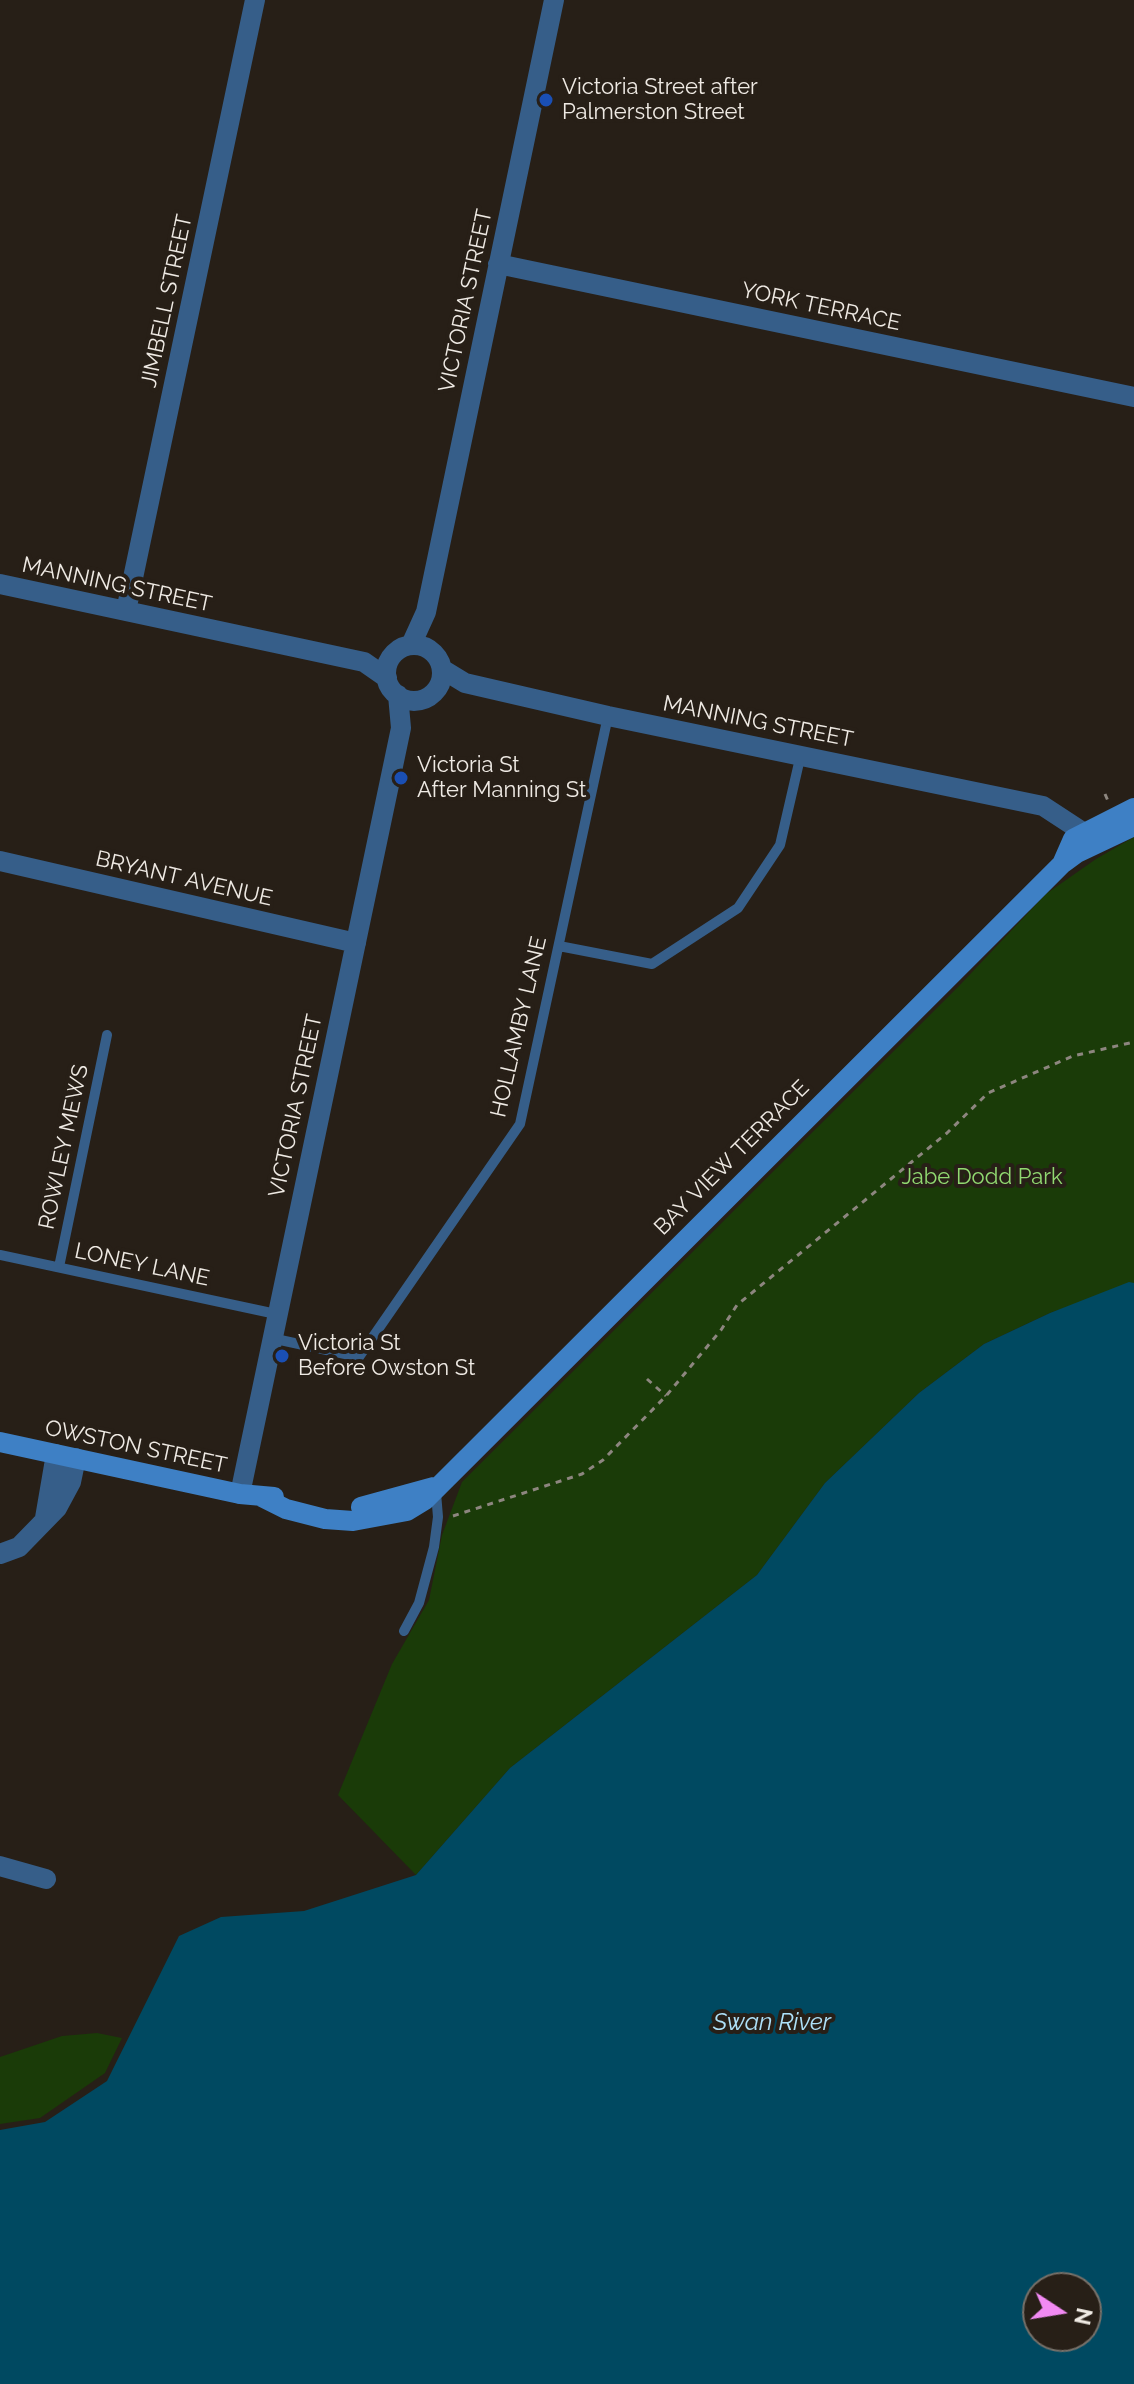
<!DOCTYPE html>
<style>
body{margin:0}
#map{position:relative;width:1134px;height:2384px;overflow:hidden;background:#271f17;font-family:Raleway,sans-serif}
canvas{display:block}
.north{position:absolute;left:1022px;top:2272px;width:80px;height:80px;box-sizing:border-box;background:#271f17;border:2px solid #777069;border-radius:50%;rotate:102deg;font-size:22px;font-weight:700;line-height:32px;text-align:center;color:#efeae4}
.north::after{content:'';display:block;margin:auto;width:28px;height:36px;background:#f28af3;clip-path:polygon(50% 0,100% 100%,50% 72%,0 100%)}
</style>
<div id="map">
<canvas width="1134" height="2384"></canvas>
<div class="north">N</div>
</div>
<script>
const context = document.querySelector('canvas').getContext('2d');
context.lineJoin = 'round';
function fill(path, color) { context.fillStyle = color; context.fill(path, 'evenodd'); }
const shape = rows => new Path2D(rows.map(r => 'M' + r).join(''));
function strokePath(path, color, width, dash) { context.strokeStyle = color; context.lineWidth = width; context.lineCap = dash ? 'butt' : 'round'; context.setLineDash(dash || []); context.stroke(path); }
function label(font, color, halo, rows, align = 'center') {
  context.font = font + ' Raleway,sans-serif'; context.lineWidth = 8; context.setLineDash([]); context.textBaseline = 'middle'; context.strokeStyle = halo; context.fillStyle = color; for (const [text, x, y, turn = 0] of rows) {
    context.save(); context.translate(x, y); context.rotate((+turn || 0) * Math.PI / 180); context.textAlign = isNaN(turn) ? turn : align; if (halo) context.strokeText(text, 0, 0); context.fillText(text, 0, 0); context.restore();
  }
}
const green = shape([
 [1134,837,1134,1283,1050,1313,984,1344,919,1393,825,1483,757,1575,510,1768,416,1875,338,1795,392,1664,429,1600,442,1535,462,1482,958,987,1046,894,1096,859],
 [97,2033,122,2038,105,2073,40,2118,0,2124,0,2057,62,2036]
]);
const water = shape([
 [1129,1282,1134,1283,1134,2384,0,2384,0,2130,45,2122,107,2081,179,1936,221,1917,304,1911,416,1875,510,1768,757,1575,825,1483,919,1393,984,1344,1050,1313],
 [1038,2288,1086,2288,1086,2336,1038,2336]
]);
const path = shape([
 [1105,794,1108,801],
 [647,1379,666,1396],
 [453,1516,582,1474,603,1460,666,1396,721,1330,737,1305,947,1133,988,1093,1073,1056,1134,1042]
]);
const lane = shape([
 [559,946,652,964,738,908,780,845,801,754],
 [0,1255,276,1314],
 [59,1267,107,1035],
 [271,1338,359,1357,520,1124,608,716],
 [404,1631,419,1603,434,1547,438,1517,436,1493]
]);
const street = shape([
 [498,264,1134,397],
 [0,584,364,662,387,678],
 [126,611,255,0],
 [411,645,426,612,554,0],
 '386 673a28 28 0 1 1 56 0a28 28 0 1 1-56 0Z',
 [442,669,465,683,608,716,1043,806,1098,842],
 [0,861,356,943],
 [240,1494,401,728,398,695],
 [45,1518,56,1454],
 [0,1554,19,1547,57,1508,71,1482,76,1458],
 [0,1866,46,1879]
]);
const secondary = shape([
 [1062,864,1073,839,1134,808],
 [0,1442,240,1494,274,1497],
 [262,1497,286,1509,325,1519,353,1521,407,1511,425,1500,1062,864,1077,853,1134,826],
 [361,1507,434,1487]
]);
const markers = [
 [546,100,8,"#1a4fb4"],
 [401,778,8,"#1a4fb4"],
 [282,1356,8,"#1a4fb4"]
];
const poiNames = [
 ["Victoria Street after",562,87],
 ["Palmerston Street",562,112],
 ["Victoria St",417,765],
 ["After Manning St",417,790],
 ["Victoria St",298,1343],
 ["Before Owston St",298,1368]
];
const streetNames = [
 ["JIMBELL STREET",167,301,-78],
 ["VICTORIA STREET",466,301,-78],
 ["YORK TERRACE",821,307,12],
 ["MANNING STREET",117,585,12],
 ["MANNING STREET",758,722,11],
 ["BRYANT AVENUE",184,879,13],
 ["HOLLAMBY LANE",519,1027,-77],
 ["VICTORIA STREET",296,1106,-78],
 ["ROWLEY MEWS",64,1147,-78],
 ["BAY VIEW TERRACE",732,1158,-45],
 ["LONEY LANE",142,1265,12],
 ["OWSTON STREET",136,1447,12]
];
const parkNames = [
 ["Jabe Dodd Park",982,1177]
];
const waterNames = [
 ["Swan River",772,2023]
];
fill(green, '#1a3b08');
fill(water, '#004961');
strokePath(path, '#8d867f', 3, [6, 6]);
strokePath(lane, '#365e89', 10);
strokePath(street, '#365e89', 20);
strokePath(secondary, '#3e80c5', 20);
for (const [x, y, r, color] of markers) { const dot = new Path2D(); dot.arc(x, y, r, 0, 2 * Math.PI); context.fillStyle = color; context.fill(dot); strokePath(dot, '#271f17', 3); }
label('22px', '#efeae4', '#271f17', poiNames, 'left');
label('22px', '#efeae4', '#271f17', streetNames);
label('22px', '#91d971', '#271f17', parkNames);
label('italic 24px', '#aee1f9', '#271f17', waterNames);
</script>
